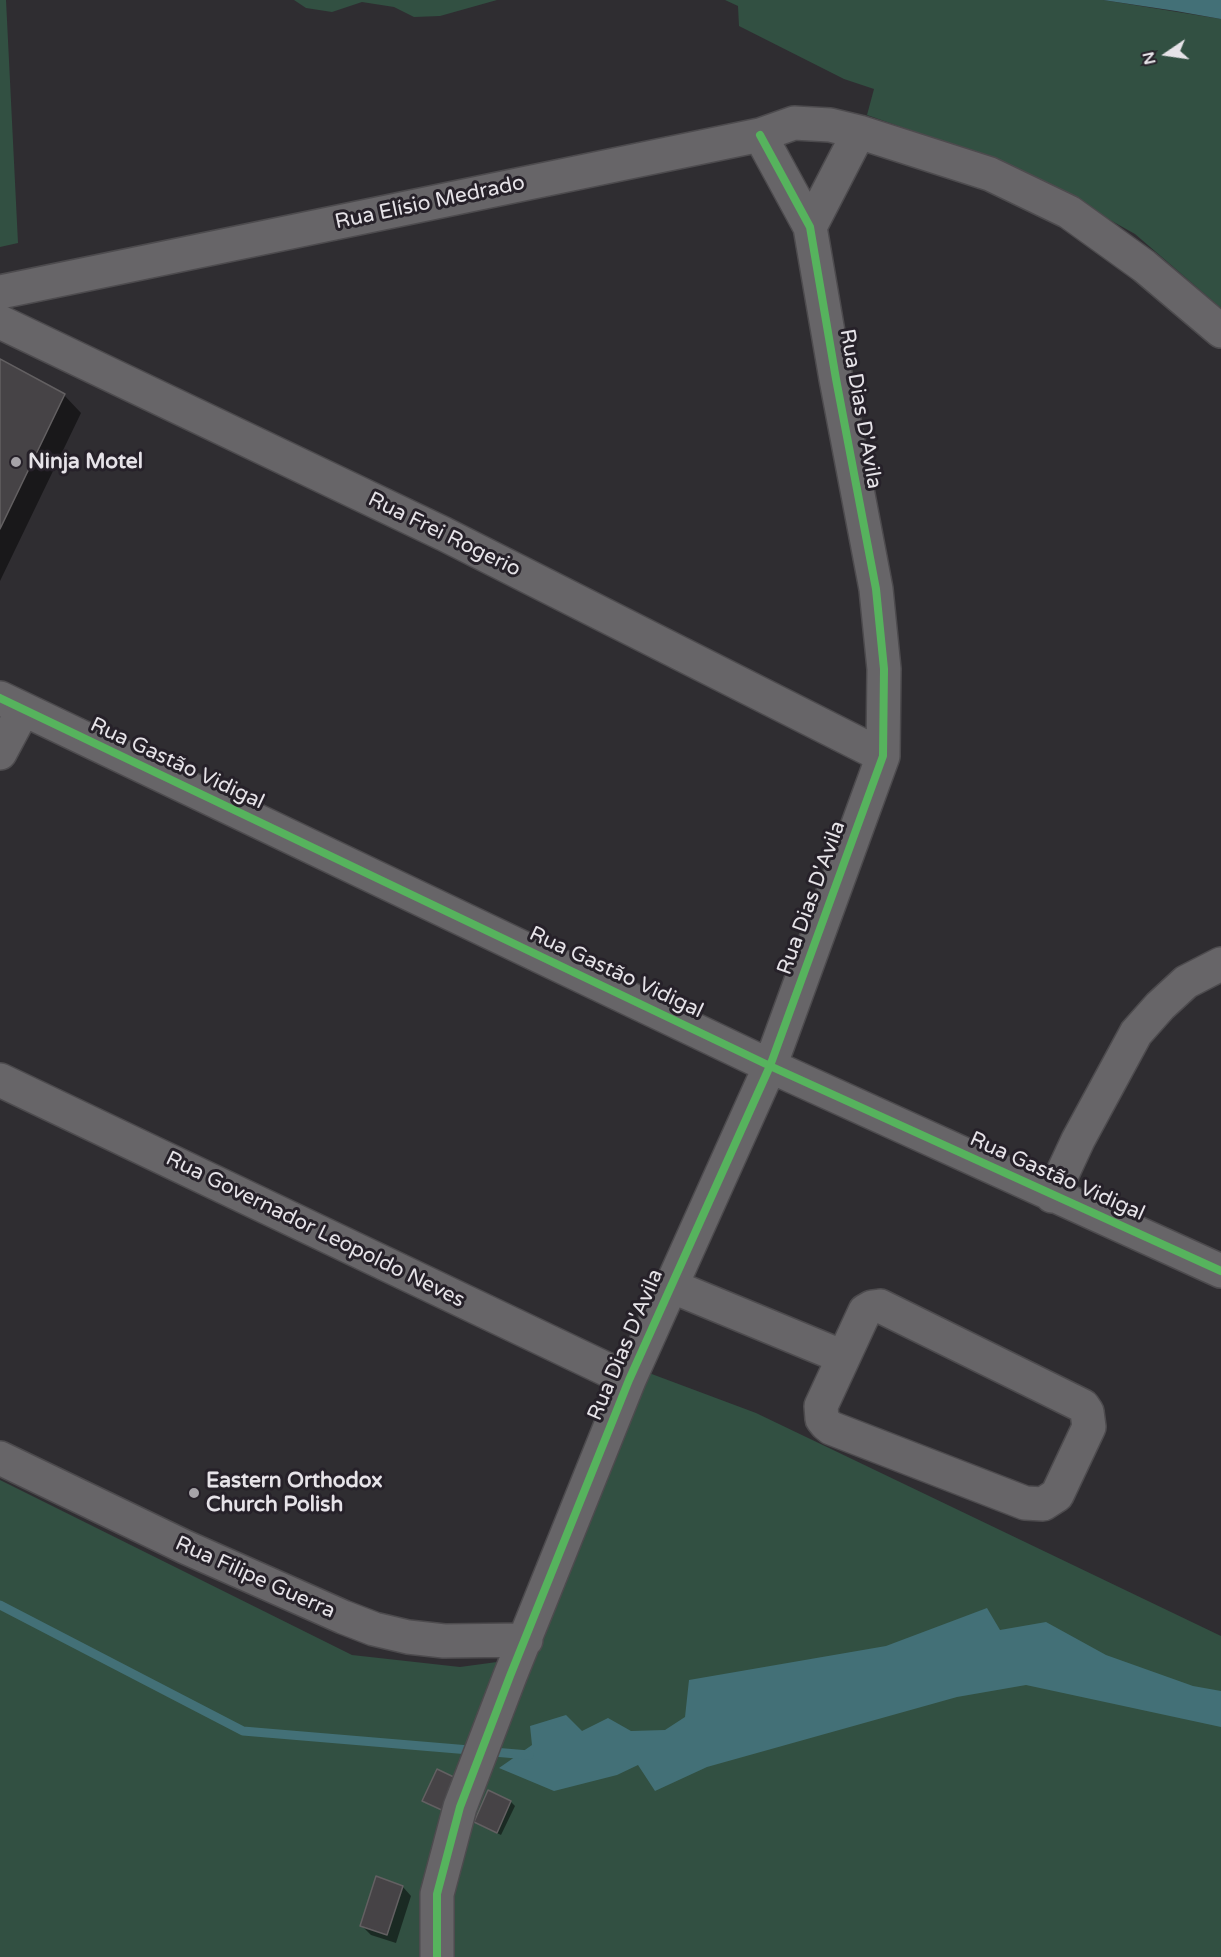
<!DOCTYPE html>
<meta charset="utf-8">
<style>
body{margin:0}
#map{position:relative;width:1221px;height:1957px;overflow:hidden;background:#2f2d31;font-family:"Varela Round",sans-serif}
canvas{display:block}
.north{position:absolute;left:1137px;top:24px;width:60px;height:60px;-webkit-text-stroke:4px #262129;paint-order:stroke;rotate:257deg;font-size:16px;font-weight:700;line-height:24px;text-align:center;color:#e6e3e8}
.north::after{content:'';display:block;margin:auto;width:21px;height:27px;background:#e6e3e8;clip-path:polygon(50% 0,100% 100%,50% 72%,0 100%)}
</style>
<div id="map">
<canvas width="1221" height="1957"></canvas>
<div class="north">N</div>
</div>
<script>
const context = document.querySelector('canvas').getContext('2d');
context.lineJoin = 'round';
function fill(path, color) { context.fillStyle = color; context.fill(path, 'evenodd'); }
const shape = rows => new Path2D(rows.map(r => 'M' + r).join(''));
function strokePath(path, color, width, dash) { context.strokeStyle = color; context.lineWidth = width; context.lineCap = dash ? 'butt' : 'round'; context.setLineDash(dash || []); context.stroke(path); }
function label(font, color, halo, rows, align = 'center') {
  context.font = font + ' "Varela Round",sans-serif'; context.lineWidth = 6; context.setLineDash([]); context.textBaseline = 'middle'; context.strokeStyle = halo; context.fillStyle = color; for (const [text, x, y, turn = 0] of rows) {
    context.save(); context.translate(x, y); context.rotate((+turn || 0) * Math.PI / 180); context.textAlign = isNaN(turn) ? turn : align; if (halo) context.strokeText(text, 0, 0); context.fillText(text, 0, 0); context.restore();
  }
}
const green = shape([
 [0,0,6,0,18,243,0,247],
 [294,0,497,0,440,16,414,17,394,7,362,2,332,12,306,8],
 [725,0,1103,0,1221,19,1221,308,1135,234,1044,183,961,148,867,115,874,89,844,79,739,26,738,6],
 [641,1370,756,1413,1221,1636,1221,1957,0,1957,0,1480,352,1655,460,1667,534,1657]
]);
const water = shape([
 [1103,0,1221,0,1221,19,1176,11],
 [987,1608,1000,1630,1046,1622,1106,1655,1193,1686,1221,1691,1221,1727,1026,1685,957,1697,707,1767,655,1791,638,1765,617,1775,554,1791,499,1768,532,1745,530,1726,566,1715,582,1731,608,1718,631,1731,665,1730,685,1717,689,1680,886,1646]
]);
const shadow = shape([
 [0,360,64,395,81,413,0,581],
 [489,1792,511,1802,515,1806,501,1835,480,1825,476,1822],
 [403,1887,411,1896,396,1943,371,1935,362,1926]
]);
const stream = shape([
 [0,1605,243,1731,529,1755]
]);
const building = shape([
 [0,359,65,394,0,529,0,359],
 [437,1769,460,1780,446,1812,422,1801,437,1769],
 [488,1790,511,1801,497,1833,474,1822,488,1790],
 [376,1876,403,1886,387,1935,360,1926,376,1876]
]);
const minor = shape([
 [810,227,859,132,990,174,1069,212,1144,266,1221,331],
 [0,292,760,135,794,123,830,125,859,132],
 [0,322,444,534,883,756],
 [0,698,770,1066,1221,1271],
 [0,753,23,710],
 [0,1080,629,1380],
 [1052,1196,1078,1140,1136,1033,1160,1006,1186,982,1221,964],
 [671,1286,843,1357],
 [880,1306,1083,1406,1087,1412,1089,1427,1057,1495,1043,1504,1025,1503,831,1428,826,1424,822,1419,821,1406,865,1311,872,1307,880,1306],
 [0,1458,185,1547,343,1617,374,1629,408,1637,444,1641,526,1640],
 [437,1957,437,1894,460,1807,510,1676,629,1380,770,1066,883,756,884,669,876,589,836,379,810,227,760,135]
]);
const cycleway = shape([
 [0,698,770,1066,1221,1271],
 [437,1957,437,1894,460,1807,510,1676,629,1380,770,1066,883,756,884,669,876,589,836,379,810,227,760,135]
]);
const markers = [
 [16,462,6,"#a6a3a8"],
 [194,1493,6,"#a6a3a8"]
];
const streetNames = [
 ["Rua Elísio Medrado",430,203,-12],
 ["Rua Dias D'Avila",860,409,80],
 ["Rua Frei Rogerio",444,535,26],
 ["Rua Gastão Vidigal",177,764,25],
 ["Rua Dias D'Avila",812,898,-70],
 ["Rua Gastão Vidigal",616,973,25],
 ["Rua Gastão Vidigal",1057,1177,24],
 ["Rua Governador Leopoldo Neves",315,1230,26],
 ["Rua Dias D'Avila",626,1345,-67],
 ["Rua Filipe Guerra",255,1578,24]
];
const poiNames = [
 ["Ninja Motel",28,462],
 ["Eastern Orthodox",206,1481],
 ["Church Polish",206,1505]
];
fill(green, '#325042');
fill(water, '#437077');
fill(shadow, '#0007');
strokePath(stream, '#437077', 9);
fill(building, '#464346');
strokePath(building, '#636062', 1.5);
strokePath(minor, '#4d4b4e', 36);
strokePath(minor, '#676568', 33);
strokePath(cycleway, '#56b35d', 8);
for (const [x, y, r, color] of markers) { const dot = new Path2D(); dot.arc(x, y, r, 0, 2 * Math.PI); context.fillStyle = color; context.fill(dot); strokePath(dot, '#262129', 2); }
label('21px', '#e6e3e8', '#262129', streetNames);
label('bold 21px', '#e6e3e8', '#262129', poiNames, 'left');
</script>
